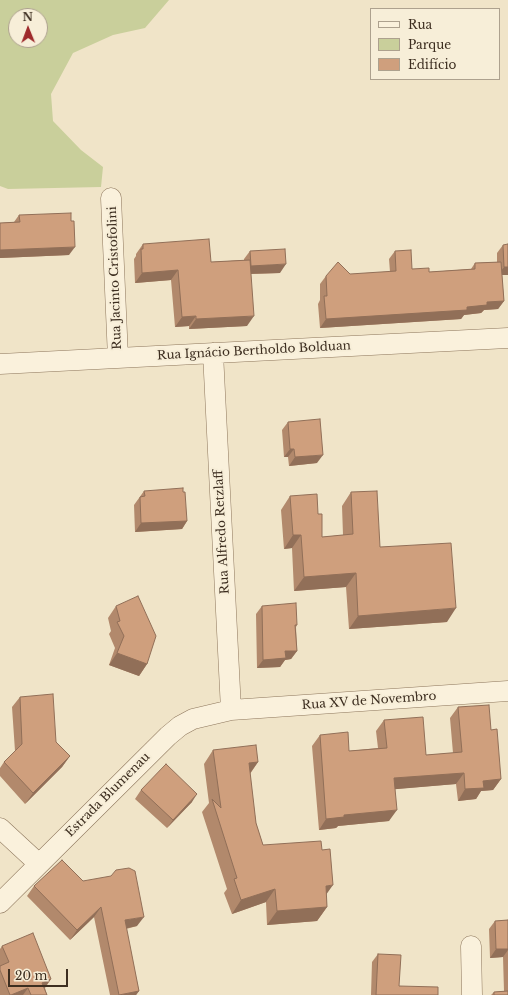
<!DOCTYPE html>
<meta charset="utf-8">
<style>
body{margin:0}
#map{position:relative;width:508px;height:995px;overflow:hidden;background:#f0e4c8;font-family:"Libre Baskerville",serif}
canvas{display:block}
.legend{position:absolute;left:370px;top:8px;width:130px;height:72px;box-sizing:border-box;background:#f7eed8;border:1px solid #ada18e;margin:0;padding:5px 7px;list-style:none;font-size:12px;color:#3d2e20}
.legend li{display:flex;align-items:center;gap:8px;height:20px}
.legend b{width:20px;border:1px solid #ada18e}
.north{position:absolute;left:8px;top:8px;width:40px;height:40px;box-sizing:border-box;background:#f7eed8;border:1px solid #ada18e;border-radius:50%;rotate:359deg;font-size:11px;font-weight:700;line-height:16px;text-align:center;color:#3d2e20}
.north::after{content:'';display:block;margin:auto;width:14px;height:18px;background:#9e2a2b;clip-path:polygon(50% 0,100% 100%,50% 72%,0 100%)}
.scale{position:absolute;left:8px;top:969px;width:60px;height:18px;box-sizing:border-box;border:2px solid #3d2e20;border-top:0;padding-left:5px;font-size:12px;line-height:14px;white-space:nowrap;color:#3d2e20;-webkit-text-stroke:3px #f7eed8;paint-order:stroke}
</style>
<div id="map">
<canvas width="508" height="995"></canvas>
<ul class="legend">
<li><b style="height:5px;background:#faf1dc"></b>Rua</li>
<li><b style="height:11px;background:#c9cf9b"></b>Parque</li>
<li><b style="height:11px;background:#cf9f7d"></b>Edifício</li>
</ul>
<div class="north">N</div>
<div class="scale">20 m</div>
</div>
<script>
const context = document.querySelector('canvas').getContext('2d');
context.lineJoin = 'round';
function fill(path, color) { context.fillStyle = color; context.fill(path, 'evenodd'); }
const shape = rows => new Path2D(rows.map(r => 'M' + r).join(''));
function strokePath(path, color, width, dash) { context.strokeStyle = color; context.lineWidth = width; context.lineCap = dash ? 'butt' : 'round'; context.setLineDash(dash || []); context.stroke(path); }
function label(font, color, halo, rows, align = 'center') {
  context.font = font + ' "Libre Baskerville",serif'; context.lineWidth = 4; context.setLineDash([]); context.textBaseline = 'middle'; context.strokeStyle = halo; context.fillStyle = color; for (const [text, x, y, turn = 0] of rows) {
    context.save(); context.translate(x, y); context.rotate((+turn || 0) * Math.PI / 180); context.textAlign = isNaN(turn) ? turn : align; if (halo) context.strokeText(text, 0, 0); context.fillText(text, 0, 0); context.restore();
  }
}
const green = shape([
 [0,0,169,0,145,28,113,35,73,53,51,94,53,121,81,150,103,167,101,187,8,189,0,186],
 [16,16,40,16,40,40,16,40]
]);
const minor = shape([
 [111,198,118,358],
 [213,353,231,710],
 [0,364,508,338],
 [0,828,39,864],
 [0,903,168,736,180,726,193,719,231,710,508,691],
 [471,946,472,995]
]);
const wall = shape([
 [19,215,71,221,69,255,0,258,0,223,14,222],
 [143,244,211,262,244,260,244,259,250,251,280,273,251,274,247,326,189,329,189,326,175,327,171,280,135,283,134,259,136,256,136,254],
 [503,245,508,275,502,275,504,301,498,309,484,310,481,313,464,315,461,319,320,328,318,304,320,300,320,284,326,276,390,272,389,259,395,251,412,269,429,272,471,269,475,263,497,262,497,253],
 [288,422,317,463,289,466,288,457,284,457,282,430],
 [144,491,187,521,182,529,135,532,134,505],
 [351,492,380,547,447,622,349,629,346,587,294,591,292,548,284,549,281,510,290,496,318,514,322,537,343,535,342,506],
 [116,606,147,664,139,676,109,665,115,648,109,634,111,631,108,618],
 [262,606,297,625,296,627,297,651,291,659,285,660,280,667,257,668,256,614],
 [20,697,56,742,70,756,62,767,25,804,0,776,0,768,4,762,15,751,12,707],
 [458,707,491,730,501,779,493,790,481,791,476,799,458,801,456,784,395,789,389,821,338,826,336,828,319,830,312,746,320,735,349,751,378,748,376,731,384,720,426,755,453,753,450,718],
 [213,750,258,762,250,774,256,823,263,845,326,895,327,907,317,921,267,925,266,902,232,914,224,893,227,889,202,812,209,803,204,764],
 [141,790,192,802,167,828,135,799],
 [83,881,137,926,126,929,139,991,136,995,110,995,94,917,70,940,27,896,34,886],
 [508,920,508,995,491,995,494,992,504,991,503,957,490,958,489,929,495,921],
 [2,946,51,979,45,988,47,995,0,995,0,949],
 [378,954,399,986,438,995,371,995,372,962]
]);
const shadedWall = shape([
 [75,247,69,255,0,258,0,250],
 [286,264,280,273,245,274,251,266],
 [504,267,508,267,508,275,498,275],
 [178,270,171,280,135,283,142,273],
 [504,301,498,309,484,310,481,313,464,315,461,319,320,328,326,319,467,307,487,302],
 [196,316,189,326,175,327,182,317],
 [254,316,247,326,189,329,196,319],
 [290,449,294,449,288,457,284,457],
 [323,455,317,463,289,466,295,457],
 [187,521,182,529,135,532,141,523],
 [293,535,301,535,292,548,284,549],
 [356,573,346,587,294,591,304,577],
 [456,608,447,622,349,629,358,616],
 [285,651,297,651,291,659,285,660,280,667,257,668,263,660],
 [117,653,147,664,139,676,109,665],
 [70,756,62,767,25,804,33,793],
 [258,762,248,776,249,763],
 [464,773,456,784,386,790,394,778],
 [501,779,493,790,481,791,476,799,458,801,465,789,483,781],
 [197,794,192,802,167,828,173,820],
 [397,810,389,821,338,826,336,828,319,830,326,819,344,815],
 [333,885,323,899,326,886],
 [275,889,266,902,232,914,241,900],
 [101,907,94,917,70,940,77,930],
 [327,907,317,921,267,925,277,911],
 [144,917,137,926,118,930,125,920],
 [496,949,508,949,508,950,503,957,490,958],
 [51,979,43,990,42,983],
 [28,988,23,995,11,995],
 [139,991,136,995,120,995]
]);
const building = shape([
 [71,213,71,221,74,221,75,247,0,250,0,223,20,222,19,215,71,213],
 [209,239,211,262,250,260,254,316,196,319,196,316,182,317,178,270,142,273,141,249,143,249,143,244,209,239],
 [508,244,508,267,504,267,503,245,508,244],
 [285,249,286,264,251,266,250,251,285,249],
 [411,250,412,269,429,268,429,272,475,269,475,263,501,262,504,301,487,302,487,305,467,307,467,310,326,319,324,296,327,296,326,276,338,262,350,274,396,271,395,251,411,250],
 [320,419,323,455,295,457,294,449,290,449,288,422,320,419],
 [183,488,183,492,185,492,187,521,141,523,140,497,145,496,144,491,183,488],
 [377,491,380,547,451,543,456,608,358,616,356,573,304,577,301,535,293,535,290,496,317,494,318,514,322,514,322,537,353,534,351,492,377,491],
 [138,596,156,636,147,664,117,653,124,636,117,622,120,621,116,606,138,596],
 [296,603,297,625,295,625,297,651,285,651,286,658,263,660,262,606,296,603],
 [53,694,56,742,70,756,33,793,4,762,22,744,20,697,53,694],
 [489,705,491,730,497,729,501,779,483,781,484,788,465,789,464,773,394,778,397,810,344,815,344,817,326,819,320,735,348,732,349,751,387,748,384,720,423,717,426,755,462,752,458,707,489,705],
 [256,745,258,762,249,763,256,823,263,845,321,841,322,850,330,849,333,885,326,886,327,907,277,911,275,889,241,900,234,879,237,878,212,799,221,808,213,750,256,745],
 [166,764,197,794,173,820,141,790,166,764],
 [62,860,83,881,111,876,116,870,129,868,135,871,144,917,125,920,139,991,119,995,101,907,77,930,34,886,62,860],
 [508,920,508,949,496,949,495,921,508,920],
 [33,933,51,979,42,983,47,995,31,995,28,988,11,995,10,995,0,970,0,966,9,962,2,946,33,933],
 [378,954,401,955,399,986,438,987,438,995,376,995,378,954],
 [508,991,508,995,494,995,494,992,508,991]
]);
const streetNames = [
 ["Rua Jacinto Cristofolini",115,278,-92],
 ["Rua Ignácio Bertholdo Bolduan",254,351,-3],
 ["Rua Alfredo Retzlaff",222,532,-93],
 ["Rua XV de Novembro",369,701,-4],
 ["Estrada Blumenau",108,795,-45]
];
fill(green, '#c9cf9b');
strokePath(minor, '#8d765c', 21);
strokePath(minor, '#faf1dc', 20);
fill(wall, '#b2896c');
fill(shadedWall, '#916f58');
fill(building, '#cf9f7d');
strokePath(building, '#916f58', 1);
label('12px', '#3d2e20', '#f7eed8', streetNames);
</script>
